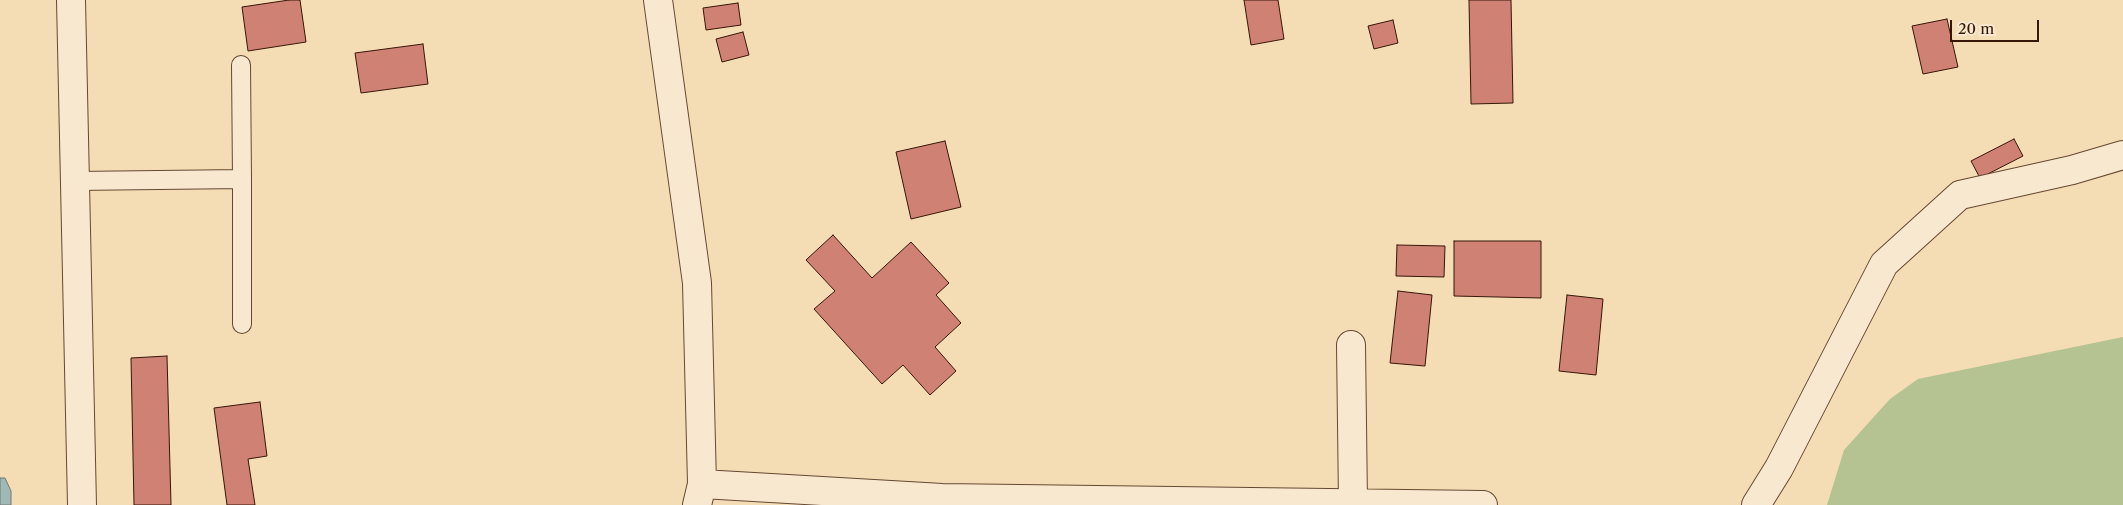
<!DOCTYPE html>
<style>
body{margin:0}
#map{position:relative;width:2123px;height:505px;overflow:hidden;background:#f4dcb5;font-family:"Libre Caslon Text",serif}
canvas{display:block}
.scale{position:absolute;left:1950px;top:20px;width:89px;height:22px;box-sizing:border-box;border:2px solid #361606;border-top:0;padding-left:6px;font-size:15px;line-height:18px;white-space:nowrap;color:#361606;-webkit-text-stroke:4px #f8e8cf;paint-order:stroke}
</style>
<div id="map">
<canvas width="2123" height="505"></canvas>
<div class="scale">20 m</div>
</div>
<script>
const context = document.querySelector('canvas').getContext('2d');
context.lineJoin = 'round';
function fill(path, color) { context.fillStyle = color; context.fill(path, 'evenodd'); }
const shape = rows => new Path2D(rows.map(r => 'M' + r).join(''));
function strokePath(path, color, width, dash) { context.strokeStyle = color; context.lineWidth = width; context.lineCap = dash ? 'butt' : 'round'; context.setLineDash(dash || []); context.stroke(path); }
const green = shape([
 [2123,337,2123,505,1827,505,1844,450,1890,399,1918,379]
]);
const water = shape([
 [0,478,5,478,11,491,11,505,0,505,0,478]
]);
const building = shape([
 [289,0,300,0,306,42,248,51,242,7,289,0],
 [1244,0,1278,0,1284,39,1251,45,1244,0],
 [1469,0,1511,0,1513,103,1471,104,1469,0],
 [738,3,741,25,706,30,703,8,738,3],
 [1947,19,1958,67,1923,74,1912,26,1947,19],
 [1393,20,1398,43,1374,49,1368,26,1393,20],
 [743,32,749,55,722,62,716,39,743,32],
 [423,44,428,84,361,93,355,53,423,44],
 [2014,139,2023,156,1980,178,1971,161,2014,139],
 [945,141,961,207,911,219,896,152,945,141],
 [833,235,872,278,911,242,949,283,936,295,961,323,935,347,956,371,930,395,903,365,882,384,814,309,835,291,806,260,833,235],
 [1454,241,1541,241,1541,298,1454,296,1454,241],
 [1397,245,1445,246,1444,277,1396,276,1397,245],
 [1398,291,1432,295,1425,366,1390,363,1398,291],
 [1567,295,1603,299,1596,375,1559,371,1567,295],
 [167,356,171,505,134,505,131,358,167,356],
 [260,402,267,456,248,459,255,505,227,505,214,408,260,402]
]);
const service = shape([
 [242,179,242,324],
 [75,181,242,179,241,65]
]);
const minor = shape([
 [71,0,82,505],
 [658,0,697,283,702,484,697,505],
 [1351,345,1353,503],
 [702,484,942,498,1483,505],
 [1756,505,1779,468,1884,264,1960,195,2072,170,2123,155]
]);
fill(green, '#b5c292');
fill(water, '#9fb9b7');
strokePath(water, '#757870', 1);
fill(building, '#cf8174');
strokePath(building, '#361606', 1);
strokePath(service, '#664832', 20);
strokePath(minor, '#664832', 30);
strokePath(service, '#f8e8cf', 18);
strokePath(minor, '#f8e8cf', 28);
</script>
